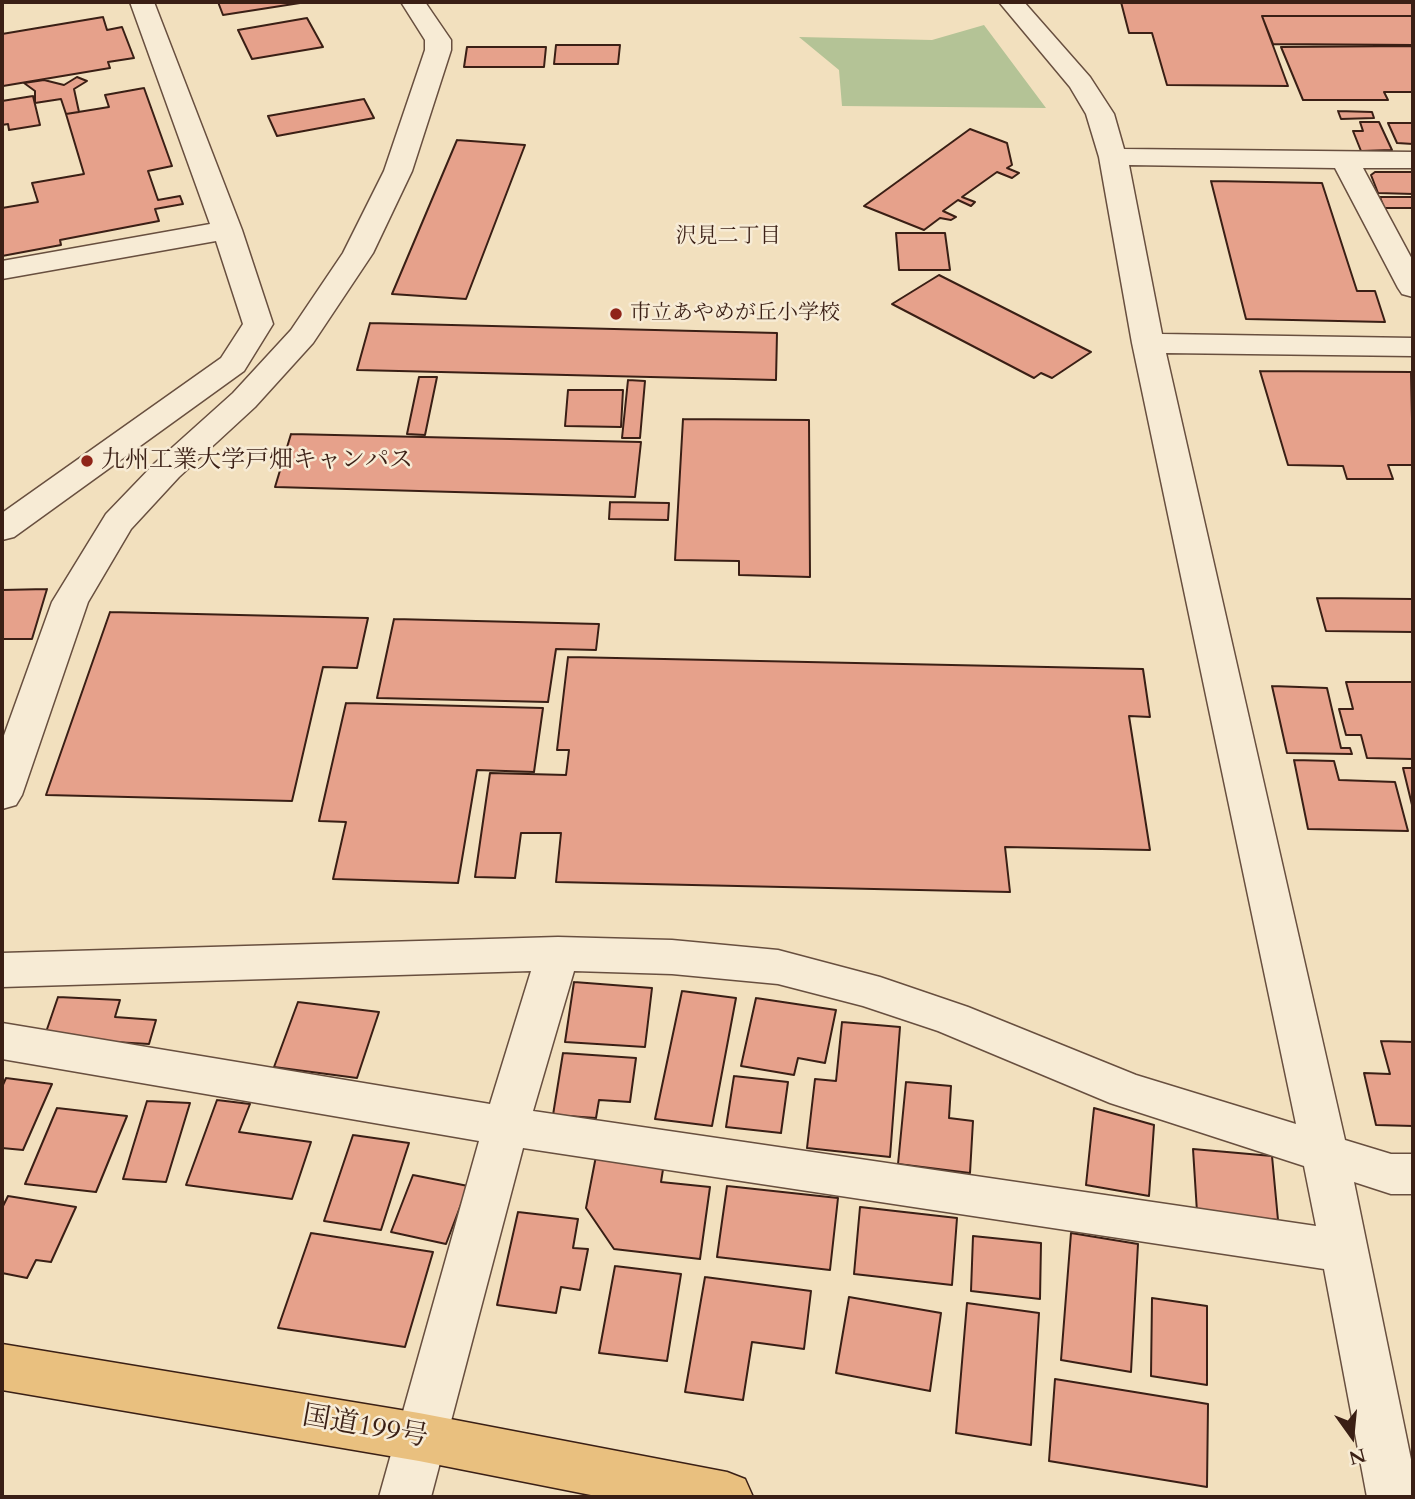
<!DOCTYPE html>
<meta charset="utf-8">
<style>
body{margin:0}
#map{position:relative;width:1415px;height:1499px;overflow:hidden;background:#f2e0be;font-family:Cardo,serif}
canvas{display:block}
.frame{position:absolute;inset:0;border:4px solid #3a1f15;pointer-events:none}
.north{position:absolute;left:1317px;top:1401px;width:70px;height:70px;-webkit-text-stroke:5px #f7ebd5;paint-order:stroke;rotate:165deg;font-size:19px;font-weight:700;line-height:28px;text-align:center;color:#3a1f15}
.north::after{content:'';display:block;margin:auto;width:24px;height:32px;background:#3a1f15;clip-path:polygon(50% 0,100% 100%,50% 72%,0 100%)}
</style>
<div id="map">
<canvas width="1415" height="1499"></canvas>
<div class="frame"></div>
<div class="north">N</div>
</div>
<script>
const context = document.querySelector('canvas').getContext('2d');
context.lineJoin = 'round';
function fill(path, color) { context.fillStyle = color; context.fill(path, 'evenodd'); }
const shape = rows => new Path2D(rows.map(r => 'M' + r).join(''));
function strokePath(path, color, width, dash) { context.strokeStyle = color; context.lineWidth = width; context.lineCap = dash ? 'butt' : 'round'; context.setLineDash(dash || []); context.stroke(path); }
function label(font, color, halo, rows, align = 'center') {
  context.font = font + ' Cardo,"Noto Serif JP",serif'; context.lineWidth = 5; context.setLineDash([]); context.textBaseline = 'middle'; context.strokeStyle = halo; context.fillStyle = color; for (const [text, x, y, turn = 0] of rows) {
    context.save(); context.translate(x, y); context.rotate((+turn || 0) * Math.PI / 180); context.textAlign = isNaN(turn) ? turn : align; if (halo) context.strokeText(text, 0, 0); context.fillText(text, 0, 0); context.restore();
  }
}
const green = shape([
 [984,25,1046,108,842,106,839,70,799,37,932,40]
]);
const building = shape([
 [218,2,300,2,300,3,223,15,218,2],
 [1121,2,1413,2,1413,16,1262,16,1288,86,1167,85,1152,33,1129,33,1121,2],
 [1262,16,1413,16,1413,45,1273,44,1262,16],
 [103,17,107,30,122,27,134,58,108,62,110,68,3,86,2,34,103,17],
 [307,18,323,47,252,59,238,30,307,18],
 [556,45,620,45,618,64,554,64,556,45],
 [1413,46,1413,92,1384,92,1388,100,1303,100,1281,47,1413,46],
 [467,47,546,47,544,67,464,67,467,47],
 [77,77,87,81,74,89,79,112,66,114,61,99,35,103,35,91,24,83,44,80,64,85,77,77],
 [144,88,172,166,148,171,158,200,180,196,183,204,155,209,159,221,60,240,61,245,2,256,2,208,38,202,32,183,84,174,66,114,109,107,105,95,144,88],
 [33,96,40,125,9,130,8,124,2,125,2,101,33,96],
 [364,99,374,118,277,136,268,116,364,99],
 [1338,111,1372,112,1374,118,1341,119,1338,111],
 [1360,122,1379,122,1392,150,1361,151,1353,131,1363,131,1360,122],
 [1388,123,1413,123,1413,144,1397,143,1388,123],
 [970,129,1007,143,1012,165,1007,168,1019,173,1012,178,997,172,962,197,975,202,971,206,958,200,943,211,956,217,951,220,940,218,924,230,864,206,970,129],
 [457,140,525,145,466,299,392,294,457,140],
 [1375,172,1413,172,1413,194,1378,193,1371,175,1375,172],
 [1211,181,1322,183,1357,291,1375,291,1385,322,1246,319,1211,181],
 [1380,197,1413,197,1413,208,1384,208,1380,197],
 [896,233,945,233,950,270,899,270,896,233],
 [939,275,1091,352,1052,378,1041,373,1034,378,892,304,939,275],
 [370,323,777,333,776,380,357,370,370,323],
 [1260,371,1411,372,1413,465,1388,465,1393,479,1347,479,1343,466,1288,465,1260,371],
 [419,377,437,377,425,435,407,434,419,377],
 [628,380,645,381,640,438,622,438,628,380],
 [568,390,623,390,621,427,565,426,568,390],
 [683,419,809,420,810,577,739,575,739,561,675,560,683,419],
 [291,434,641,442,635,497,275,487,291,434],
 [610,502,669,503,668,520,609,519,610,502],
 [47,589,32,639,2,639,2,590,47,589],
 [1317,598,1413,599,1413,632,1326,631,1317,598],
 [110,612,368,618,357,668,323,667,292,801,46,795,110,612],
 [394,619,599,624,596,650,556,649,548,702,377,698,394,619],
 [568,657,1143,669,1150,717,1129,716,1150,850,1005,847,1010,892,556,882,561,833,521,833,515,878,475,877,490,773,566,775,569,750,557,750,568,657],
 [1346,682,1413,682,1413,759,1367,758,1361,735,1346,735,1339,709,1353,709,1346,682],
 [1272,686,1327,688,1341,748,1350,748,1352,754,1287,753,1272,686],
 [346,703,543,708,534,772,477,770,458,883,333,879,346,822,319,821,346,703],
 [1294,760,1334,761,1339,780,1395,782,1408,831,1308,829,1294,760],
 [1403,768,1413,768,1413,809,1403,768],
 [574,982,652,988,645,1047,565,1042,574,982],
 [682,991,736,998,712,1126,655,1119,682,991],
 [58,997,120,1000,115,1017,156,1020,149,1044,44,1038,58,997],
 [756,998,836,1010,825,1063,798,1058,794,1075,741,1066,756,998],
 [298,1002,379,1012,357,1078,274,1067,298,1002],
 [842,1022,900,1027,890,1157,807,1148,815,1079,836,1081,842,1022],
 [1381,1041,1413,1042,1413,1126,1376,1125,1364,1073,1390,1074,1381,1041],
 [563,1053,636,1058,630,1102,599,1100,596,1118,553,1115,563,1053],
 [734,1076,788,1082,781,1133,726,1127,734,1076],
 [6,1078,52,1084,23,1150,2,1148,2,1087,6,1078],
 [906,1082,951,1086,949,1118,973,1121,970,1173,898,1164,906,1082],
 [217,1100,250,1104,239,1132,311,1142,292,1199,186,1185,217,1100],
 [147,1101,190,1103,166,1182,123,1179,147,1101],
 [57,1108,127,1116,96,1192,25,1184,57,1108],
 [1094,1108,1154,1125,1149,1196,1086,1185,1094,1108],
 [353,1135,409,1143,381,1230,324,1221,353,1135],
 [1193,1149,1272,1156,1278,1220,1197,1212,1193,1149],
 [596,1156,664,1163,661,1182,710,1187,700,1259,614,1249,586,1208,596,1156],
 [413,1175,468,1186,446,1244,391,1232,413,1175],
 [727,1186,838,1198,830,1270,717,1257,727,1186],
 [8,1196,76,1207,51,1262,36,1260,27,1278,2,1273,2,1208,8,1196],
 [860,1207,957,1218,952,1285,854,1274,860,1207],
 [518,1212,578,1219,573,1248,588,1249,580,1290,561,1287,556,1313,497,1305,518,1212],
 [311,1233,433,1252,405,1347,278,1328,311,1233],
 [1071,1233,1138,1244,1131,1372,1061,1360,1071,1233],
 [973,1236,1041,1243,1040,1299,971,1291,973,1236],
 [615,1266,681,1274,667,1361,599,1353,615,1266],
 [705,1277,811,1291,804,1349,752,1342,743,1400,685,1392,705,1277],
 [849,1297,941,1313,930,1391,836,1373,849,1297],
 [1152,1298,1207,1306,1207,1385,1151,1376,1152,1298],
 [967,1303,1039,1313,1031,1445,956,1433,967,1303],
 [1055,1379,1208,1404,1207,1487,1049,1461,1055,1379]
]);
const minor = shape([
 [130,2,154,2,242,230,273,324,244,371,14,537,2,540,2,513,221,358,243,324,216,241,2,279,2,261,210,224,130,2],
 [401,2,425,2,451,40,451,50,412,171,373,253,313,343,255,407,179,477,131,529,88,602,22,795,16,805,2,809,2,741,52,602,106,514,155,463,233,393,291,330,343,253,384,171,425,50,425,40,401,2],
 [999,2,1024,2,1090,77,1114,114,1124,149,1413,152,1413,168,1363,168,1413,261,1413,297,1402,294,1398,288,1335,168,1129,165,1162,334,1413,338,1413,356,1166,353,1345,1140,1391,1154,1413,1154,1413,1194,1391,1194,1354,1182,1413,1469,1413,1497,1367,1497,1324,1269,523,1148,431,1497,379,1497,479,1141,2,1059,2,1023,490,1104,531,971,2,987,2,953,558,937,672,940,778,950,880,977,968,1007,1136,1075,1296,1124,1132,343,1099,157,1086,114,1070,87,999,2],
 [574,971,672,974,778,984,863,1006,938,1031,1110,1103,1304,1166,1316,1226,533,1111,574,971]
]);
const highway = shape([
 [2,1344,419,1413,727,1472,745,1479,753,1497,601,1497,419,1461,2,1390,2,1344]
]);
const markers = [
 [616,314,7,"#8f2418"],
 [87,461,7,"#8f2418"]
];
const farNeighbourhoodnames = [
 ["沢見二丁目",728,237]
];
const farPoinames = [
 ["市立あやめが丘小学校",630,314]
];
const poiNames = [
 ["九州工業大学戸畑キャンパス",101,461]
];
const nearStreetnames = [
 ["国道199号",365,1428,10]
];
fill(green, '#b4c396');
fill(building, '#e6a18b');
strokePath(building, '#3a1f15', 2);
strokePath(minor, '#684f3f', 3);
strokePath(highway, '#3a1f15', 3);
fill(minor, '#f7ebd5');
fill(highway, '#e9c07f');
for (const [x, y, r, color] of markers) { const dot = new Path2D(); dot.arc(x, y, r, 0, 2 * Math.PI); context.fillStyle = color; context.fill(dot); strokePath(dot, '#f7ebd5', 2.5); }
label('21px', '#3a1f15', '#f7ebd5', farNeighbourhoodnames);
label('21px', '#3a1f15', '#f7ebd5', farPoinames, 'left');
label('24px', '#3a1f15', '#f7ebd5', poiNames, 'left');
label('28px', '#3a1f15', '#f7ebd5', nearStreetnames);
</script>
